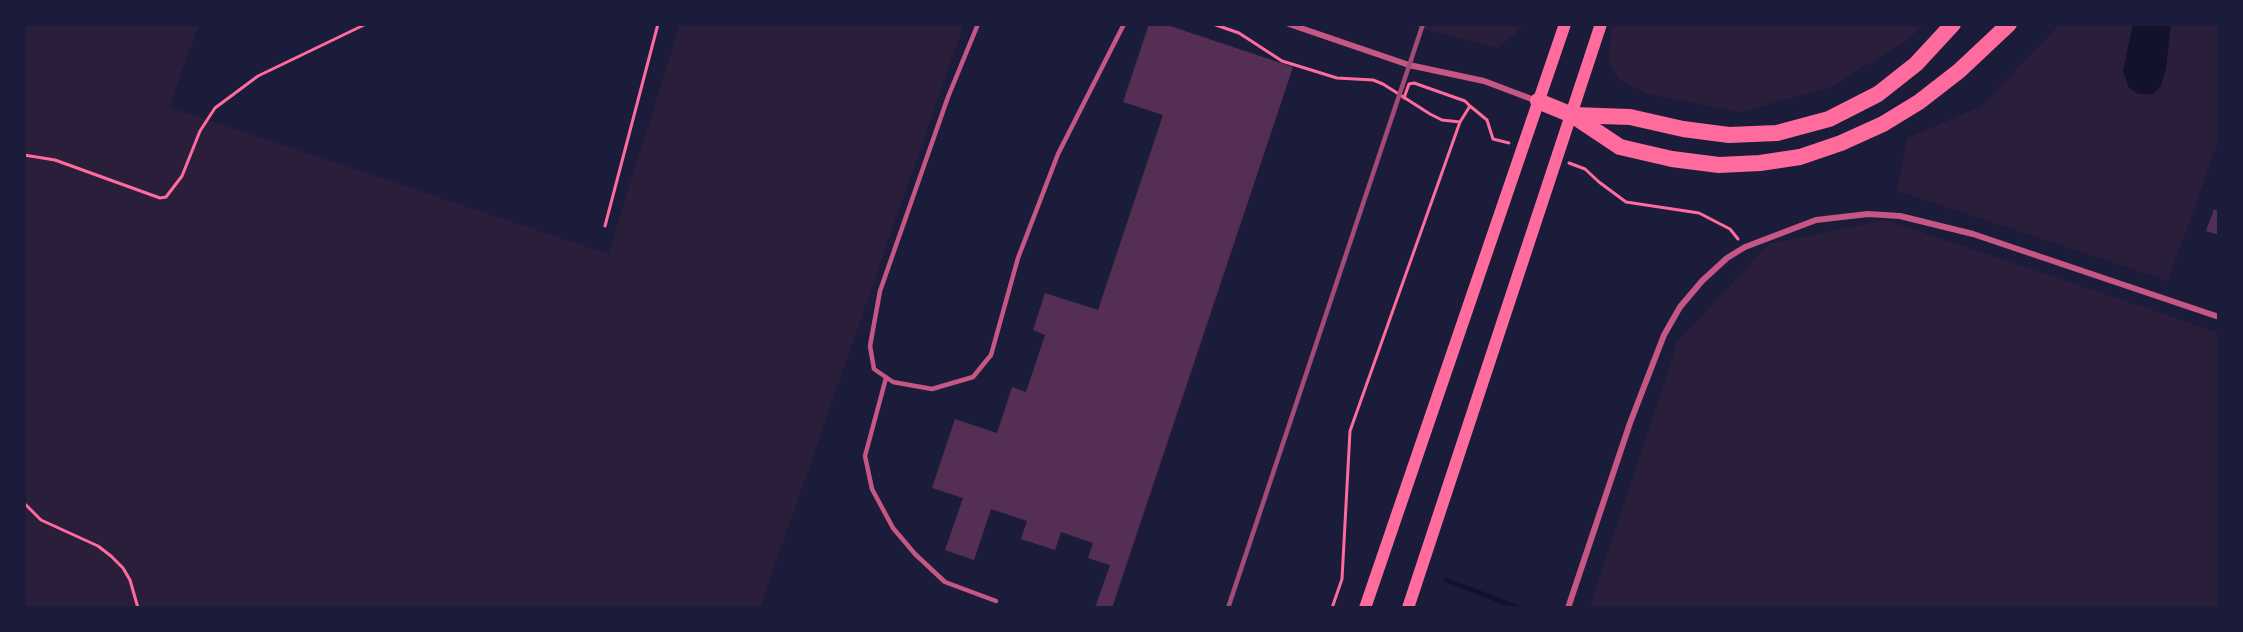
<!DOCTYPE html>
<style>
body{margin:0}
#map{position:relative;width:2243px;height:632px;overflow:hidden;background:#1b1b3a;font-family:"Golos Text",sans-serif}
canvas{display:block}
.frame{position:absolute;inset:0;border:26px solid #1b1b3a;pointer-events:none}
</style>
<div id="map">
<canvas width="2243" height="632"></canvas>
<div class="frame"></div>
</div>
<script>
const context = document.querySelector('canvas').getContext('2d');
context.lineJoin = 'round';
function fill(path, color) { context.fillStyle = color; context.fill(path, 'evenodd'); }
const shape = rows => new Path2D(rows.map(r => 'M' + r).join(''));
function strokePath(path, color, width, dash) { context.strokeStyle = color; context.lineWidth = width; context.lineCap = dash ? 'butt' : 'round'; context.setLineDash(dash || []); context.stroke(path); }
const green = shape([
 [24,24,199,24,169,107,608,254,680,24,964,24,760,608,24,608],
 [1403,24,1522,24,1519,30,1497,48],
 [1612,24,1923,24,1909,39,1829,88,1740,112,1647,94,1620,80,1609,62],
 [2060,24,2219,24,2219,139,2168,281,1897,191,1907,138,1982,106],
 [1886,220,2219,333,2219,608,1590,608,1677,342,1769,244]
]);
const water = shape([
 [2133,24,2171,24,2166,69,2161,86,2153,94,2139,94,2129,88,2123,71]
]);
const stream = shape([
 [1446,580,1519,608]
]);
const building = shape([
 [1149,24,1164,24,1293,67,1112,608,1095,608,1110,565,1088,558,1093,543,1061,532,1055,550,1021,539,1027,521,991,509,974,560,945,550,963,498,932,488,955,419,997,433,1012,387,1026,392,1045,335,1033,330,1045,293,1098,310,1163,115,1123,102],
 [2219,206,2219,235,2206,231,2214,209,2217,211]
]);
const path = shape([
 [1213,24,1239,33,1282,61,1337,78,1373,80,1383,84,1430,114,1442,120,1460,122],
 [1404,98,1409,84,1414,83,1465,101,1470,106],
 [24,155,55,160,160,198,166,197,182,176,200,131,215,108,258,76,366,24],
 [1569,163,1585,169,1599,182,1626,202,1699,213,1730,229,1738,239],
 [605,226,658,24],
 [24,503,41,520,98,546,111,556,123,568,130,580,138,608],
 [1332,608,1342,579,1350,431,1460,122,1470,106,1487,120,1493,139,1509,143]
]);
const service = shape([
 [978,24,948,97,880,291,870,346,874,369,893,382,932,389,973,377,991,355,1018,258,1058,154,1124,24],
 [886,378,865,456,872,489,893,528,915,554,945,582,996,601]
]);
const minor = shape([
 [1289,24,1409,65,1484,81,1537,101],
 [1568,608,1630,423,1664,335,1680,307,1702,281,1727,258,1745,247,1816,220,1868,214,1900,216,1973,234,2219,317]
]);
const secondary = shape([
 [1365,608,1565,24],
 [1408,608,1601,24]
]);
const motorway = shape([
 [1538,101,1572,115,1620,147,1672,159,1719,165,1760,163,1800,157,1841,143,1883,124,1919,102,1959,71,2009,24],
 [1573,115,1630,117,1683,129,1729,135,1777,133,1829,119,1878,94,1916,64,1953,24]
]);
const rail = shape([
 [1228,608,1423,24]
]);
fill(green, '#2a1e3b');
fill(water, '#12122b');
strokePath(stream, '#12122b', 5);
fill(building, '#542f53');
strokePath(path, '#ff6b9d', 3);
strokePath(service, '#c65784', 4.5);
strokePath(minor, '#c65784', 6);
strokePath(secondary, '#ff6b9d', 12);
strokePath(motorway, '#ff6b9d', 16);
strokePath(rail, '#a44b75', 4.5);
</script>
